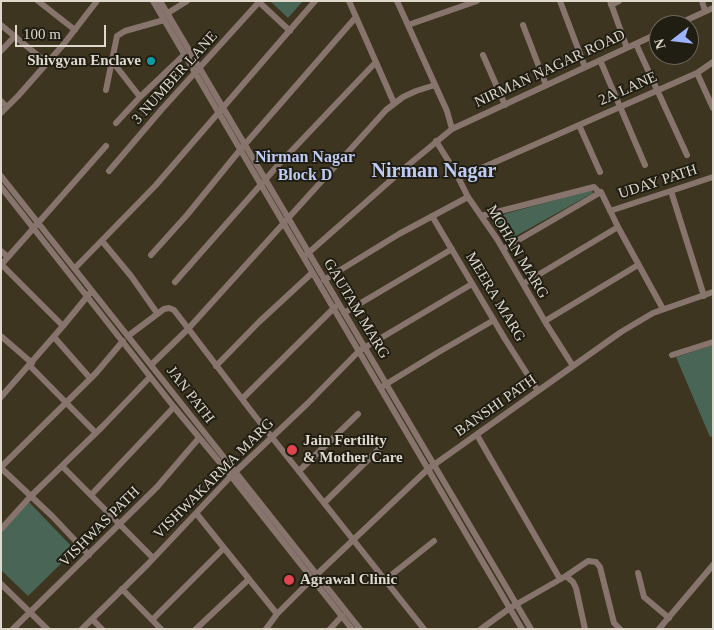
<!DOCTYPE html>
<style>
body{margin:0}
#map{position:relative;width:714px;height:630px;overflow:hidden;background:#3d351f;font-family:Georgia,serif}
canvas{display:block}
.frame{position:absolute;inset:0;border:2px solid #ded9cc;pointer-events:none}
.north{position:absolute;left:649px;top:15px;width:50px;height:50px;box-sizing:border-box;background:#201d13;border:1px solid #6c685d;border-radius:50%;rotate:254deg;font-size:14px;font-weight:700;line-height:20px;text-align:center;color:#ded9cc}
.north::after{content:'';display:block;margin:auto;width:18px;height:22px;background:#9db4fd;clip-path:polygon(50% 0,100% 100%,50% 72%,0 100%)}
.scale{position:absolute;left:15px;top:25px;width:91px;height:22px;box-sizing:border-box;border:2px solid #ded9cc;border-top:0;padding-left:6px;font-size:15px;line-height:18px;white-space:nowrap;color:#ded9cc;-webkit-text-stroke:4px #201d13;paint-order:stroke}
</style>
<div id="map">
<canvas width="714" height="630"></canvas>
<div class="frame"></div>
<div class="north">N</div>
<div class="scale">100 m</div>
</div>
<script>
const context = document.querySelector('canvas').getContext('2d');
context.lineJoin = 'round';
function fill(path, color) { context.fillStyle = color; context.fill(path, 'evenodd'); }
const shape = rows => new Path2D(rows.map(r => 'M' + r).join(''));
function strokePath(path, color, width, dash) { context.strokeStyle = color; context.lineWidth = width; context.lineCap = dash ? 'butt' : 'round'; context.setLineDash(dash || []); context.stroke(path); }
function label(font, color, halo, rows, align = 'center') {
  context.font = font + ' Georgia,serif'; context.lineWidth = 4; context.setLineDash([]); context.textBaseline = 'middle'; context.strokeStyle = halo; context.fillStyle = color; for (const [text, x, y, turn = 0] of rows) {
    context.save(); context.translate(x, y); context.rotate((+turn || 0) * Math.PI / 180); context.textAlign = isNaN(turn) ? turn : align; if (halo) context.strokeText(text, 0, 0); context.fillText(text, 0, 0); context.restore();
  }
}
const green = shape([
 [270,1,303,1,288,18],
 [592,190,593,193,505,242,490,218],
 [713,345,713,436,710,437,676,357],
 [29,502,75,550,28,596,1,570,1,532]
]);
const minor = shape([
 [38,1,75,30],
 [153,1,522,629],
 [160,1,531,629],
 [258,1,290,31],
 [349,1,394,103],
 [397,1,447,111,452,129],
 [560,1,585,67],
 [610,1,627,48],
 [702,1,705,11],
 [611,5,619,1],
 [168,13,187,1],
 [1,25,47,63],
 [408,25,477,1],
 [523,25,546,85],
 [676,25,713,8],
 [636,44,687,155],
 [1,51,15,36],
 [483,55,505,105],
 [600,60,645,165],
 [112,61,140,97],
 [697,73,713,108],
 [106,90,117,36,125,31,164,20],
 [1,101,7,107],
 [1,113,18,96,63,45,97,1],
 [116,123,140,97,184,55],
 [579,125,600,172],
 [436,141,456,173,468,197,497,239,547,325,573,366],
 [109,171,162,109,259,2],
 [1,176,360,629],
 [459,178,697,73,713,62],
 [1,187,174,407,231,476,352,629],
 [671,191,704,296],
 [610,211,713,177],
 [432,216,505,339,538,391],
 [481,216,594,187,600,193],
 [102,241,131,276,157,313],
 [503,249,601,192,618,227,663,309],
 [1,251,8,257],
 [151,255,187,215,240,150,356,17],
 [306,255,407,166,452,129,659,33],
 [1,265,106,146],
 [2,265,63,326],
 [75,268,156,185,315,1],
 [324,280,399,234,468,197],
 [175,282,279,164,376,62],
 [523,284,618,227],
 [344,313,452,249],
 [545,321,638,265],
 [128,336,164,309,169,308,174,310,255,416,424,629],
 [2,337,32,363],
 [54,337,90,378],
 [672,355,713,342],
 [29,365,96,433],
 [151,365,188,329,386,110,403,97,416,91,435,85],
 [216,366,259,322,312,273],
 [383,386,437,353,494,320],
 [1,397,63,326,90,293],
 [242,399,335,307],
 [477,435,560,579],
 [62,466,153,558],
 [1,467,96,373,123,341],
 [1,468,52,516,89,555],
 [299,471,358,414],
 [91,495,174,407],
 [324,503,380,448],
 [196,513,277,614],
 [1,529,31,496,103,426,150,377],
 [638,573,644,597,669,618],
 [566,576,573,582,576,588,585,629],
 [385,580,434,541],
 [1,584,47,629],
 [122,589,161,629],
 [92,619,102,629],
 [152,620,223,549],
 [13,629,157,487,199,438],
 [82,629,147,565,231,476,308,403,359,351,472,284],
 [196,629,248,580],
 [266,629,277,614,312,579,428,469,621,332,653,313,713,292],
 [330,629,342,616],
 [481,629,510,608,566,576,588,561,596,562,600,567,614,623,620,629],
 [659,629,713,565]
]);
const markers = [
 [151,61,5,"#0f9aa8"],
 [292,450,6,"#e0444e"],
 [289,580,6,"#e0444e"]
];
const poiNames = [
 ["Shivgyan Enclave",141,61,"right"],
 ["Jain Fertility",303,441],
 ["& Mother Care",303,458],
 ["Agrawal Clinic",300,580]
];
const streetNames = [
 ["NIRMAN NAGAR ROAD",550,69,-25],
 ["3 NUMBER LANE",175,78,-48],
 ["2A LANE",628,89,-24],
 ["UDAY PATH",658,182,-18],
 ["MOHAN MARG",517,252,59],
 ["MEERA MARG",495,297,59],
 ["GAUTAM MARG",356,309,59],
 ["JAN PATH",190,395,52],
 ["BANSHI PATH",496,406,-35],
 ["VISHWAKARMA MARG",214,479,-45],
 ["VISHWAS PATH",100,527,-45]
];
const neighbourhoodNames = [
 ["Nirman Nagar",305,158],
 ["Block D",305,176]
];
const districtNames = [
 ["Nirman Nagar",434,172]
];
fill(green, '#486555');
strokePath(minor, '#87746d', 6);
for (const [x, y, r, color] of markers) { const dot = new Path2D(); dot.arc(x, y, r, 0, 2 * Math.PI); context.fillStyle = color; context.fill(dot); strokePath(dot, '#201d13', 2); }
label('bold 15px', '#ded9cc', '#201d13', poiNames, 'left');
label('15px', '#ded9cc', '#201d13', streetNames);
label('bold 16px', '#becbf5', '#201d13', neighbourhoodNames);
label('bold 20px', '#becbf5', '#201d13', districtNames);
</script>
